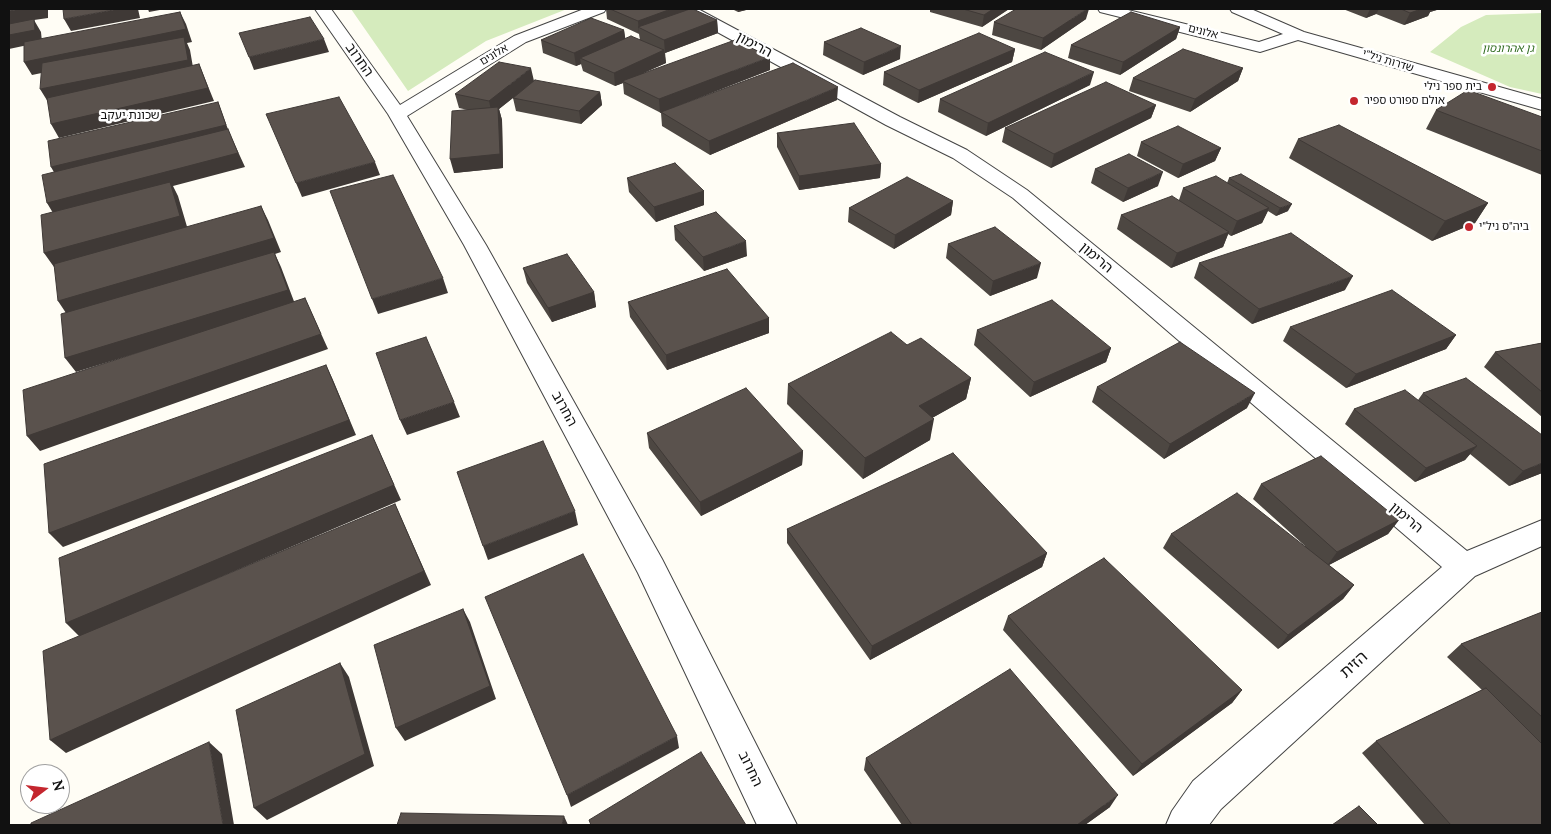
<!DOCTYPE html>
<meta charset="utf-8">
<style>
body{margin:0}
#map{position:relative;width:1551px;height:834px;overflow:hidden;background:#fffdf5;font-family:Lora,serif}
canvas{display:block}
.frame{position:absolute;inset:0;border:10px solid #111;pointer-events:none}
.north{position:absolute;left:20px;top:764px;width:50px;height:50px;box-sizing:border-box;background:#fff;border:1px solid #a0a0a0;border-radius:50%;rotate:75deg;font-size:14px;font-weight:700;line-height:20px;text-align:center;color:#111}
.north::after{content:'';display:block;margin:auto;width:18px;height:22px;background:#c4262e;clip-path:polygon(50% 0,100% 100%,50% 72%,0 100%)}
</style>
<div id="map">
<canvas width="1551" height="834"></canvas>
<div class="frame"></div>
<div class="north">N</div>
</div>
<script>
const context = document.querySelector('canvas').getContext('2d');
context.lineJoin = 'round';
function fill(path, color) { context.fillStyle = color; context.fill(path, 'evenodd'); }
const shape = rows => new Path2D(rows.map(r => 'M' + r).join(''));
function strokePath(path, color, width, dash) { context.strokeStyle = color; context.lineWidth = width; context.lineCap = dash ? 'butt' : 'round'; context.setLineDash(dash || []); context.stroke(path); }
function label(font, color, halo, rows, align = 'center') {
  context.font = font + ' Lora,"Noto Sans Hebrew",serif'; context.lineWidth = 5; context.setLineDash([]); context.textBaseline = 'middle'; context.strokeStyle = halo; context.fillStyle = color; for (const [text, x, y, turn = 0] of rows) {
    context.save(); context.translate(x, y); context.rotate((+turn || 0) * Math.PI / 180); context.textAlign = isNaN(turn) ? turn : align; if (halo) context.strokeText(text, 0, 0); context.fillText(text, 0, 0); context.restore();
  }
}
const green = shape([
 [351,9,567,9,486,41,408,91],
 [1542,13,1542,94,1510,87,1430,52,1461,27,1486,15]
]);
const minor = shape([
 [315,9,331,9,400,105,514,36,584,9,606,9,604,12,526,42,407,116,486,245,662,559,797,825,757,825,638,573,464,245,388,114,315,9],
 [679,9,698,9,900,117,967,150,1027,190,1467,551,1542,520,1542,546,1475,576,1221,809,1209,825,1166,825,1172,811,1193,781,1442,567,1013,198,953,158,886,125,681,12,679,9],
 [1098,9,1124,9,1259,42,1283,34,1232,12,1230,9,1251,9,1304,32,1542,99,1542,110,1298,40,1260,52,1100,12,1098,9]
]);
const wall = shape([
 [606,9,686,9,686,10,717,20,718,33,665,53,665,52,666,63,643,73,770,70,675,107,837,100,710,155,662,126,661,113,624,94,623,83,615,86,583,71,581,64,576,66,543,53,541,40,624,30,625,39,640,40,639,34,607,19],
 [732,9,750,9,738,12],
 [930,9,1009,9,982,27,930,12],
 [1343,9,1440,9,1430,12,1428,16,1404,25,1376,14,1366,18],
 [1086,19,1041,50,992,35,994,22],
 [1180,27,1176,39,1120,75,1068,58,1071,45],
 [824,42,900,59,863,75,823,55],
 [1015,49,1012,62,918,103,883,85,884,72],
 [1243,68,1238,81,1190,112,1129,91,1133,78],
 [534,81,600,92,602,105,581,124,516,111,513,98,499,109,502,120,503,168,454,173,468,110,459,108,455,94],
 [1090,85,986,136,938,112,940,99],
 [1156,105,1151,118,1051,168,1002,142,1005,128],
 [1436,110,1542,117,1542,175,1426,129],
 [777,133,881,164,880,178,799,190,777,147],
 [1298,139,1488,203,1475,223,1432,241,1289,158],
 [1141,142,1221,148,1215,161,1178,178,1137,156],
 [1095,169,1158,186,1123,202,1091,183],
 [627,178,704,191,704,205,656,222,629,192],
 [1229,178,1288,211,1276,216,1268,211,1262,223,1231,236,1228,234,1223,247,1171,268,1117,229,1121,215,1179,200,1183,188,1227,183],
 [953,201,951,215,894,249,848,222,849,208],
 [674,226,747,256,704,271,675,240],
 [948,244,1037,278,990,296,946,258],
 [1199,263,1345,290,1252,324,1194,278],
 [523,268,594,292,596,307,552,322,527,283],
 [628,302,769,318,769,333,667,370,630,317],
 [1290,327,1456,335,1446,349,1346,388,1283,341],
 [977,330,1111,348,1106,362,1030,397,974,345],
 [1542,343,1542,417,1484,367,1495,352],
 [907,345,971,378,966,399,932,418,930,440,863,479,787,404,788,384],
 [1097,387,1247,408,1164,459,1092,402],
 [1423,393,1542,473,1509,486,1470,454,1465,460,1415,482,1345,424,1354,409,1418,400],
 [647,433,803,451,802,465,701,516,649,448],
 [1261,484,1399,520,1388,534,1329,565,1354,585,1343,599,1278,649,1163,548,1171,534,1305,546,1253,499],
 [787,529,1047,553,1042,567,870,660,787,543],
 [1542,612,1542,825,1425,825,1362,753,1376,741,1482,690,1447,657,1461,644],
 [1008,616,1242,690,1232,703,1133,776,1003,630],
 [866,758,1110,807,1085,825,902,825,864,770]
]);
const shadedWall = shape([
 [21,9,48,9,48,18,34,20,41,32,42,42,9,49,9,11],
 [119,9,138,9,140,18,71,31,64,19],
 [148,9,165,9,149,12],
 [671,9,686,9,686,15,638,27,639,34,638,21],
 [738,9,750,9,738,12],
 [993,9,1009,9,982,27,984,15],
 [1087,9,1089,9,1086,19,1041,50,1043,38],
 [1370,9,1379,9,1376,14,1366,18],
 [1421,9,1440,9,1430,12,1428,16,1404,25,1410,13],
 [180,12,186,24,192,42,187,43,190,50,194,73,48,102,40,89,185,43,32,75,24,62],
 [717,20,718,33,665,53,664,40],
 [1180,27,1176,39,1120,75,1123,62],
 [624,30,626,43,580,58,581,64,576,66,574,53],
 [324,39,329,52,254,70,249,57],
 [901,46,900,59,863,75,864,62],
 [1015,49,1012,62,918,103,919,90],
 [664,50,666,63,624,82,622,81,623,83,615,86,614,73],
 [770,57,770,70,660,113,659,99],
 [199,64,214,101,59,138,51,124],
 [531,68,534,81,499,109,502,120,503,168,454,173,450,159,492,115,489,101],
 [1243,68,1238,81,1190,112,1195,99],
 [1094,72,1090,85,986,136,988,123],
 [838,87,837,100,710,155,709,141],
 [600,92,602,105,581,124,579,111],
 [218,102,229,132,245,167,173,186,178,196,188,230,54,267,44,253,56,218,47,203,55,174,51,167],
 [1156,105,1151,118,1051,168,1054,154],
 [1221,148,1215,161,1178,178,1183,164],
 [375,162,380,175,302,197,296,183],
 [881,164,880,178,799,190,799,176],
 [1163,172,1158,186,1123,202,1128,188],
 [704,191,704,205,656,222,654,207],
 [953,201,951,215,894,249,895,235],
 [1488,203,1475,223,1432,241,1445,221],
 [1292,204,1288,211,1276,216,1280,208],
 [261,206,268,220,281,252,275,254,281,267,295,304,76,372,65,358,68,316,58,301],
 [1269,208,1262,223,1231,236,1237,221],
 [1229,232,1223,247,1171,268,1177,253],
 [746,241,747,256,704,271,703,257],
 [1041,263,1037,278,990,296,993,281],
 [1353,276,1345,290,1252,324,1259,309],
 [443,278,448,293,378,314,372,299],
 [594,292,596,307,552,322,548,308],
 [305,298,328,349,40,451,27,436],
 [769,318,769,333,667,370,666,355],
 [1456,335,1446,349,1346,388,1356,374],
 [1111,348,1106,362,1030,397,1034,382],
 [326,365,333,380,356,435,63,547,49,533],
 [971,378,966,399,916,427,919,406],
 [1255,393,1247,408,1164,459,1170,444],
 [454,402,460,417,407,435,400,420],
 [934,419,930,440,863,479,865,458],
 [372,435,401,500,80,637,66,623],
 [1477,446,1465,460,1415,482,1426,468],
 [803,451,802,465,701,516,700,502],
 [1542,463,1542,473,1509,486,1523,471],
 [395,504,431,585,66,753,50,740],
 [575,511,578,525,488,560,483,546],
 [1399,520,1388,534,1327,566,1337,552],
 [1047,553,1042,567,870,660,872,646],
 [1354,585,1343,599,1278,649,1288,635],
 [463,609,470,622,496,699,405,741,396,728],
 [340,663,349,677,374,766,267,820,254,808],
 [1242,690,1232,703,1133,776,1142,764],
 [677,736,679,748,571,807,567,795],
 [209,742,222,754,234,825,223,825],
 [1118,795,1110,807,1085,825,1077,825],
 [564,816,568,825,562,825]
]);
const building = shape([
 [9,9,21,9,9,11,9,9],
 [63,9,119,9,64,19,63,9],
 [610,9,671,9,638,21,610,9],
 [690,9,693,9,717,20,664,40,638,27,690,9],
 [963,9,993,9,984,15,963,9],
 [1016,9,1087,9,1043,38,994,22,1016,9],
 [1401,9,1421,9,1410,13,1401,9],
 [180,12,186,29,24,62,24,42,180,12],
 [1131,12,1180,27,1123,62,1071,45,1131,12],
 [310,17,324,39,249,57,239,33,310,17],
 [591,18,624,30,574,53,541,40,591,18],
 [34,19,35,30,9,35,9,24,34,19],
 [861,28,901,46,864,62,824,42,861,28],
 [979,33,1015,49,919,90,884,72,979,33],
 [631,36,664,50,614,73,580,58,631,36],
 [184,37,188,60,40,89,42,63,184,37],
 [735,40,770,57,659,99,622,81,735,40],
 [1183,49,1243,68,1195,99,1133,78,1183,49],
 [1045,52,1094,72,988,123,940,99,1045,52],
 [499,62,531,68,489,101,455,94,499,62],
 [793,63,838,87,709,141,661,112,793,63],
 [199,64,208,88,51,124,47,98,199,64],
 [535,80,600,92,579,111,513,98,535,80],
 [1106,82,1156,105,1054,154,1005,128,1106,82],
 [1468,90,1542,117,1542,151,1436,110,1468,90],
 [339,97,375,162,296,183,266,114,339,97],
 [218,102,226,125,51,167,48,141,218,102],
 [498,107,500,154,450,159,452,111,498,107],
 [854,123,881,164,799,176,777,133,854,123],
 [1339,125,1488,203,1445,221,1298,139,1339,125],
 [1178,126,1221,148,1183,164,1141,142,1178,126],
 [228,129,238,153,47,203,42,175,228,129],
 [1129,154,1163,172,1128,188,1095,169,1129,154],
 [675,163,704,191,654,207,627,178,675,163],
 [1241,174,1292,204,1280,208,1229,178,1241,174],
 [393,175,443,278,372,299,330,191,393,175],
 [1216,176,1269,208,1237,221,1183,188,1216,176],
 [907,177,953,201,895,235,849,208,907,177],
 [170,182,180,216,44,253,41,215,170,182],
 [1172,196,1229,232,1177,253,1121,215,1172,196],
 [261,206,274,238,58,301,54,264,261,206],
 [716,212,746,241,703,257,674,226,716,212],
 [995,227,1041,263,993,281,948,244,995,227],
 [1291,233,1353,276,1259,309,1199,263,1291,233],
 [274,252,288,290,65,358,61,314,274,252],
 [567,254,594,292,548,308,523,268,567,254],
 [727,269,769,318,666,355,628,302,727,269],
 [1392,290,1456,335,1356,374,1290,327,1392,290],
 [305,298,321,334,27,436,23,390,305,298],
 [1052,300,1111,348,1034,382,977,330,1052,300],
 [891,332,907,345,921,338,971,378,919,406,934,419,865,458,788,384,891,332],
 [426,337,454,402,400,420,376,353,426,337],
 [1180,342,1255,393,1170,444,1097,387,1180,342],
 [1542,343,1542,392,1495,352,1542,343],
 [326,365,349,420,49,533,44,464,326,365],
 [1466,378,1542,435,1542,463,1523,471,1423,393,1466,378],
 [746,388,803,451,700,502,647,433,746,388],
 [1405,390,1477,446,1426,468,1354,409,1405,390],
 [372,435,394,485,66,623,59,558,372,435],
 [543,441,575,511,483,546,457,472,543,441],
 [953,453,1047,553,872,646,787,529,953,453],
 [1321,456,1399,520,1337,552,1261,484,1321,456],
 [1237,493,1354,585,1288,635,1171,534,1237,493],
 [395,504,424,571,50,740,43,651,395,504],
 [583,554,677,736,567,795,485,597,583,554],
 [1104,558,1242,690,1142,764,1008,616,1104,558],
 [463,609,490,686,396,728,374,645,463,609],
 [1542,612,1542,717,1461,644,1542,612],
 [340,663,365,754,254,808,236,710,340,663],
 [1010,669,1118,795,1077,825,912,825,866,758,1010,669],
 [1486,688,1542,744,1542,825,1451,825,1376,741,1486,688],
 [209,742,223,825,31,825,31,823,209,742],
 [701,752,746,825,591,825,589,820,701,752],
 [1359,806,1378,825,1332,825,1359,806],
 [401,813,564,816,562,825,397,825,401,813]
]);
const markers = [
 [1492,87,5,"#c4262e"],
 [1354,101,5,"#c4262e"],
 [1469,227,5,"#c4262e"]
];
const farStreetnames = [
 ["אלונים",1203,32,14],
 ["אלונים",494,55,-31],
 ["שדרות ניל\"י",1388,61,17]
];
const farParknames = [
 ["גן אהרונסון",1508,49]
];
const farPoinames = [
 ["בית ספר נילי",1482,87,"right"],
 ["אולם ספורט ספיר",1364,101],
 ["ביה\"ס ניל\"י",1479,227]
];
const farNeighbourhoodnames = [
 ["שכונת יעקב",130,116]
];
const streetNames = [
 ["הרימון",754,45,28],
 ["החרוב",359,60,55],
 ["הרימון",1096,258,40],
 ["החרוב",564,409,61],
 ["הרימון",1406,518,40],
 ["החרוב",750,769,64]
];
const nearStreetnames = [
 ["הזית",1354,665,-42]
];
fill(green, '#d5ebbd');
strokePath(minor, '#444', 2);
fill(minor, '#fff');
fill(wall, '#4d4742');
fill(shadedWall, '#3f3936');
fill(building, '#5a524d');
strokePath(building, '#3f3936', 1);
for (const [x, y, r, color] of markers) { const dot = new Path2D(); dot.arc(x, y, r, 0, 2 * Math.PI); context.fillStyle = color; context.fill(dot); strokePath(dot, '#fff', 2); }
label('11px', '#111', '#fff', farStreetnames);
label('italic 11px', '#2f6b1f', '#fff', farParknames);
label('11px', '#111', '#fff', farPoinames, 'left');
label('12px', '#111', '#fff', farNeighbourhoodnames);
label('14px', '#111', '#fff', streetNames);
label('16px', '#111', '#fff', nearStreetnames);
</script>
